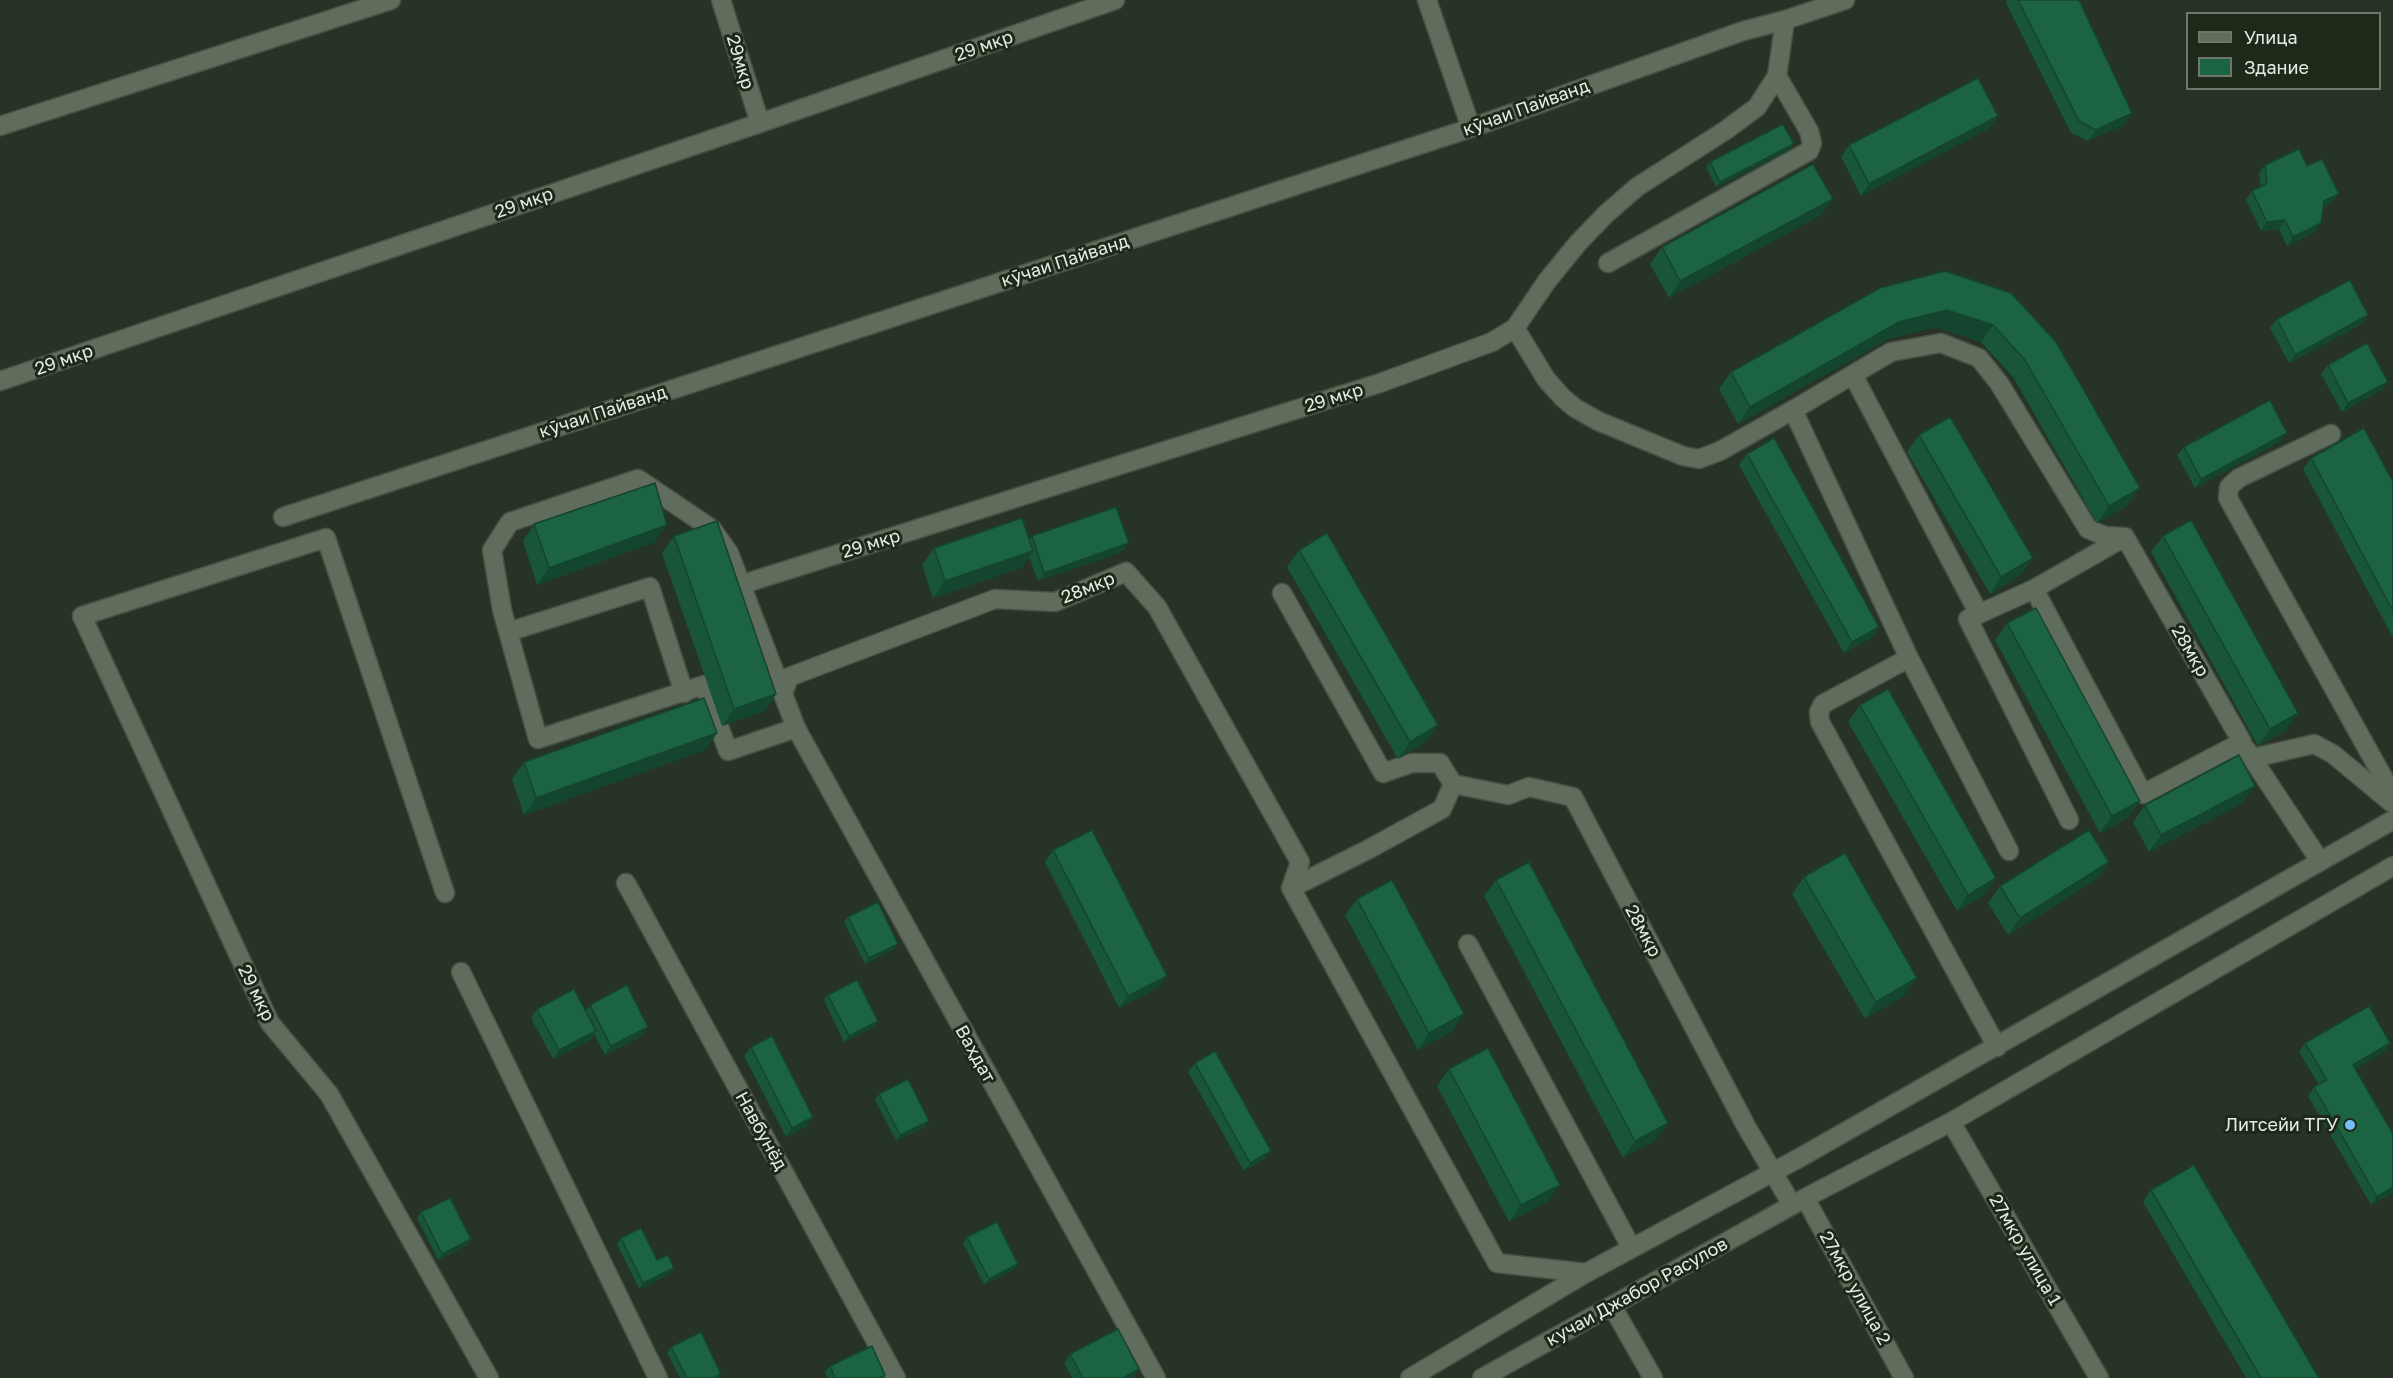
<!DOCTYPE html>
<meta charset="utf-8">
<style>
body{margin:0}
#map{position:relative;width:2393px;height:1378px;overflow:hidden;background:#273324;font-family:"Golos Text",sans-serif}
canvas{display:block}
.legend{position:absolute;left:2186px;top:12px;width:195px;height:78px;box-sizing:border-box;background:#1e291a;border:2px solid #6e776a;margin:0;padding:8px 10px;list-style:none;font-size:18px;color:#e5ede3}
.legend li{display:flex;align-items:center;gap:12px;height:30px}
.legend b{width:30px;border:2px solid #6e776a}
</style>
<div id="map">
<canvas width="2393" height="1378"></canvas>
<ul class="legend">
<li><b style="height:8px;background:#606d5c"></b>Улица</li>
<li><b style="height:16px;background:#1c6342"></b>Здание</li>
</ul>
</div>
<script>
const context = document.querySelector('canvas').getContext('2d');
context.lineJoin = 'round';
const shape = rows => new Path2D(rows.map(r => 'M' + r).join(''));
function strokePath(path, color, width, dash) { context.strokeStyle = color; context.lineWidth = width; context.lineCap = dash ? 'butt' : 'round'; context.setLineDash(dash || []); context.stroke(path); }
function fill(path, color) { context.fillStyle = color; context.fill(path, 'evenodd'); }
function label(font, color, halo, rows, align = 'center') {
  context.font = font + ' "Golos Text",sans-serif'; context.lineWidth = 6; context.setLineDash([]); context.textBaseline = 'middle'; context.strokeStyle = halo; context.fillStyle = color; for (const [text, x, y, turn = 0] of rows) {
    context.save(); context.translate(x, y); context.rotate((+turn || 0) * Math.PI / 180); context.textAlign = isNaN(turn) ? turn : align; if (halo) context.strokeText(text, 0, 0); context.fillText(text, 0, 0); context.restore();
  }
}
const minor = shape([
 [721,0,760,123],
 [1427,0,1471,128],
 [0,126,391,0],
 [1608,263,1809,151,1812,143,1809,131,1777,76],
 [1515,328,1546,379,1563,398,1575,408,1598,421,1683,456,1699,459,1720,451,1793,410],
 [1853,375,1979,614],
 [0,381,760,123,1115,0],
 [2331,434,2239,478,2229,487,2228,498,2393,795],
 [283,517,1471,128,1743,31,1785,20,1845,0],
 [743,584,1380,383,1492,342,1515,328,1547,281,1578,243,1606,214,1637,187,1726,130,1757,107,1777,76,1785,20],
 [2034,589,2125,537],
 [1282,593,1383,773,1412,763,1440,763,1453,784,1442,809,1369,849,1291,888,1497,1263,1586,1273,1801,1157,2393,820],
 [508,632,650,587,684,693],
 [1909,658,1793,410,1891,352,1941,343,1979,358,1999,383,2088,529,2105,536,2125,537,2242,742,2143,794,2034,589,1968,619,2069,820],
 [783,694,729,553,712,529,638,479,510,522,492,550,502,610,538,739,704,685,728,751,796,728],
 [2246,749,2320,861],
 [2253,758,2314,744,2333,754,2392,803],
 [1453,784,1508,795,1529,787,1573,797,1746,1126,1792,1205],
 [626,883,896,1378],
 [445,893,326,538,82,616,270,1023,329,1094,489,1378],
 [1468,944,1631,1247],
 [461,972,658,1378],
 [1997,1047,1820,722,1819,712,1823,704,1909,658,2009,851],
 [1951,1122,2099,1378],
 [1805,1198,1904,1378],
 [1612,1306,1653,1378],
 [1156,1378,796,728,783,694,789,677,995,599,1055,602,1126,572,1157,607,1300,862,1291,888],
 [1410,1378,1586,1273],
 [1482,1378,1805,1198,1951,1122,2393,866]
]);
const wall = shape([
 [2007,0,2079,0,2124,125,2088,141,2071,133,2006,3],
 [1990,128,1861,196,1841,157,1849,145],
 [1794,144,1789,150,1716,187,1706,167,1710,162],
 [2265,165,2307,166,2332,203,2323,208,2321,223,2315,232,2287,246,2279,229,2261,231,2246,200,2252,191,2261,187,2259,173],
 [1833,199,1821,215,1669,298,1650,264,1662,247],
 [1880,288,2056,342,2128,505,2097,523,2013,377,1981,342,1935,327,1888,339,1738,424,1719,389,1731,372],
 [2368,315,2362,324,2289,363,2270,328,2277,319],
 [2328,365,2388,382,2382,390,2342,412,2321,374],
 [1919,435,2021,575,1990,594,1907,452],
 [2281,441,2195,488,2177,455,2184,447],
 [1747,454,1879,627,1871,638,1844,653,1739,465],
 [2311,458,2393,482,2393,638,2303,469],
 [534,524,655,542,537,585,523,541],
 [674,536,776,694,765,711,722,726,662,553],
 [1032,536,1122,552,1038,581,1029,557,1021,568,933,598,922,565,934,548,1029,539],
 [2163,536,2298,713,2286,730,2258,746,2151,552],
 [1299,550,1426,742,1398,759,1287,567],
 [2007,623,2140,801,2128,818,2100,833,1995,640],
 [1860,705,1996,878,1985,895,1957,911,1848,722],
 [717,733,705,750,524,815,512,779,524,762],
 [2243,803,2149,852,2133,822,2145,805],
 [1053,850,1159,987,1119,1008,1045,862],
 [2109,862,2097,879,2008,935,1988,903,2000,886],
 [1804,877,1905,995,1865,1019,1792,894],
 [1496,880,1656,1140,1623,1158,1484,896],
 [1357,899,1453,1031,1418,1050,1345,915],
 [848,917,894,949,865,964,844,922],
 [828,995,874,1027,844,1042,824,1000],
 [590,1005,642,1036,605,1055,594,1034,590,1040,553,1059,531,1018,537,1009,585,1011],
 [2305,1043,2390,1043,2384,1052,2355,1069,2393,1193,2371,1205,2308,1096,2314,1087,2319,1085,2299,1052],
 [751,1047,807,1126,786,1137,744,1056],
 [1195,1063,1271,1151,1265,1159,1244,1171,1188,1072],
 [1449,1069,1548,1201,1509,1222,1437,1086],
 [879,1094,925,1127,896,1141,875,1100],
 [2151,1190,2319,1378,2246,1378,2143,1202],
 [421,1212,471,1239,467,1245,438,1260,417,1218],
 [967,1237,1018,1264,1013,1270,984,1285,963,1243],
 [621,1238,657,1260,670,1274,639,1289,617,1244],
 [671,1347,721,1374,719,1378,680,1378,667,1353],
 [1070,1354,1139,1369,1133,1378,1072,1378,1064,1363],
 [830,1366,885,1375,884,1378,828,1378,825,1372]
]);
const shadedWall = shape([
 [2132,113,2124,125,2088,141,2096,130],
 [1998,116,1990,128,1861,196,1869,184],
 [1794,144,1789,150,1716,187,1720,182],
 [2339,194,2332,203,2318,210,2324,201],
 [1833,199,1821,215,1669,298,1680,281],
 [2285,220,2279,229,2261,231,2267,222],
 [2321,223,2315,232,2287,246,2293,237],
 [1947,310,1993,325,1981,342,1935,327,1888,339,1738,424,1750,407,1899,322],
 [2368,315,2362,324,2289,363,2295,355],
 [2388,382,2382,390,2342,412,2348,403],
 [2287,433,2281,441,2195,488,2201,479],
 [2140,488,2128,505,2097,523,2109,506],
 [667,525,655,542,537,585,549,568],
 [1129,543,1122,552,1038,581,1044,573],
 [1033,551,1021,568,933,598,945,581],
 [2033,558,2021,575,1990,594,2001,577],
 [1879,627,1871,638,1844,653,1852,642],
 [776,694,765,711,722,726,734,709],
 [2298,713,2286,730,2258,746,2270,729],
 [1438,725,1426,742,1398,759,1410,742],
 [717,733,705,750,524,815,536,798],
 [2255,786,2243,803,2149,852,2161,835],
 [2140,801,2128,818,2100,833,2112,816],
 [2109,862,2097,879,2008,935,2020,918],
 [1996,878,1985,895,1957,911,1968,895],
 [898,944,894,949,865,964,869,958],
 [1167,976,1159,987,1119,1008,1128,996],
 [1917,978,1905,995,1865,1019,1876,1002],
 [1464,1014,1453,1031,1418,1050,1429,1033],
 [878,1021,874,1027,844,1042,849,1036],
 [648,1027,642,1036,605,1055,611,1046],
 [596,1031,590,1040,553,1059,559,1050],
 [2390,1043,2384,1052,2347,1074,2353,1065],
 [813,1117,807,1126,786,1137,792,1128],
 [929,1121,925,1127,896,1141,900,1135],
 [1668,1123,1656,1140,1623,1158,1635,1141],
 [1271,1151,1265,1159,1244,1171,1250,1163],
 [1560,1185,1548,1201,1509,1222,1521,1205],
 [2393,1187,2393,1193,2371,1205,2377,1197],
 [471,1239,467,1245,438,1260,442,1254],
 [1018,1264,1013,1270,984,1285,989,1279],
 [674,1268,670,1274,639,1289,643,1283],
 [1139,1369,1133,1378,1123,1378]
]);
const building = shape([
 [2018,0,2079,0,2132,113,2096,130,2079,121,2018,0],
 [1978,78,1998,116,1869,184,1849,145,1978,78],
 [1783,124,1794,144,1720,182,1710,162,1783,124],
 [2299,149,2307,166,2322,159,2339,194,2324,201,2321,223,2293,237,2285,220,2267,222,2252,191,2267,183,2265,165,2299,149],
 [1813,164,1833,199,1680,281,1662,247,1813,164],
 [1945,271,2011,293,2056,342,2140,488,2109,506,2025,360,1993,325,1947,310,1899,322,1750,407,1731,372,1880,288,1945,271],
 [2350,280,2368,315,2295,355,2277,319,2350,280],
 [2367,343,2388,382,2348,403,2328,365,2367,343],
 [2270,400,2287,433,2201,479,2184,447,2270,400],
 [1950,417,2033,558,2001,577,1919,435,1950,417],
 [2364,428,2393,482,2393,611,2311,458,2364,428],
 [1774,438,1879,627,1852,642,1747,454,1774,438],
 [655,483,667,525,549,568,534,524,655,483],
 [1116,507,1129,543,1044,573,1032,536,1116,507],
 [1022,518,1033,551,945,581,934,548,1022,518],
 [2191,520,2298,713,2270,729,2163,536,2191,520],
 [717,521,776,694,734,709,674,536,717,521],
 [1327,533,1438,725,1410,742,1299,550,1327,533],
 [2036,608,2140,801,2112,816,2007,623,2036,608],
 [1888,689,1996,878,1968,895,1860,705,1888,689],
 [704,698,717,733,536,798,524,762,704,698],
 [2239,755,2255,786,2161,835,2145,805,2239,755],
 [1092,830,1167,976,1128,996,1053,850,1092,830],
 [2089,830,2109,862,2020,918,2000,886,2089,830],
 [1845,853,1917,978,1876,1002,1804,877,1845,853],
 [1529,862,1668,1123,1635,1141,1496,880,1529,862],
 [1392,880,1464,1014,1429,1033,1357,899,1392,880],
 [878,902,898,944,869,958,848,917,878,902],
 [857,980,878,1021,849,1036,828,995,857,980],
 [627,985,648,1027,611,1046,590,1005,627,985],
 [574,989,596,1031,559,1050,537,1009,574,989],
 [2369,1006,2390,1043,2353,1065,2393,1134,2393,1187,2377,1197,2314,1087,2327,1080,2305,1043,2369,1006],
 [772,1036,813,1117,792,1128,751,1047,772,1036],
 [1488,1048,1560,1185,1521,1205,1449,1069,1488,1048],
 [1215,1051,1271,1151,1250,1163,1195,1063,1215,1051],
 [908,1079,929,1121,900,1135,879,1094,908,1079],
 [2194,1165,2319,1378,2261,1378,2151,1190,2194,1165],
 [450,1198,471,1239,442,1254,421,1212,450,1198],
 [997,1222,1018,1264,989,1279,967,1237,997,1222],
 [641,1228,657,1260,668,1255,674,1268,643,1283,621,1238,641,1228],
 [1118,1329,1139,1369,1123,1378,1083,1378,1070,1354,1118,1329],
 [701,1332,721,1374,714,1378,687,1378,671,1347,701,1332],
 [872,1346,885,1375,880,1378,835,1378,830,1366,872,1346]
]);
const markers = [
 [2350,1125,6,"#74c0f6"]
];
const streetNames = [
 ["29 мкр",984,46,-19],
 ["29мкр",740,62,73],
 ["кӯчаи Пайванд",1526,108,-20],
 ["29 мкр",524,203,-19],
 ["кӯчаи Пайванд",1065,261,-18],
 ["29 мкр",64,360,-19],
 ["29 мкр",1334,398,-17],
 ["кӯчаи Пайванд",603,412,-18],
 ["29 мкр",871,544,-17],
 ["28мкр",1088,588,-22],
 ["28мкр",2190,651,60],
 ["28мкр",1643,931,62],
 ["29 мкр",256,993,64],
 ["Ваҳдат",975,1054,61],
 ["Навбунёд",761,1131,61],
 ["27мкр улица 1",2025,1250,60],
 ["27мкр улица 2",1855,1288,61],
 ["кучаи Джабор Расулов",1637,1292,-29]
];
const poiNames = [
 ["Литсейи ТГУ",2338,1125]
];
strokePath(minor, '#475144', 21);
strokePath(minor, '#606d5c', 18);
fill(wall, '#185539');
fill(shadedWall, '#14452e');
fill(building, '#1c6342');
strokePath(building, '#14452e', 1.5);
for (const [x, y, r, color] of markers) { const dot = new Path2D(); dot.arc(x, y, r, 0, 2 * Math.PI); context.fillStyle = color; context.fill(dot); strokePath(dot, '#1e291a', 2); }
label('18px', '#e5ede3', '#1e291a', streetNames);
label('18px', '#e5ede3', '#1e291a', poiNames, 'right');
</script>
